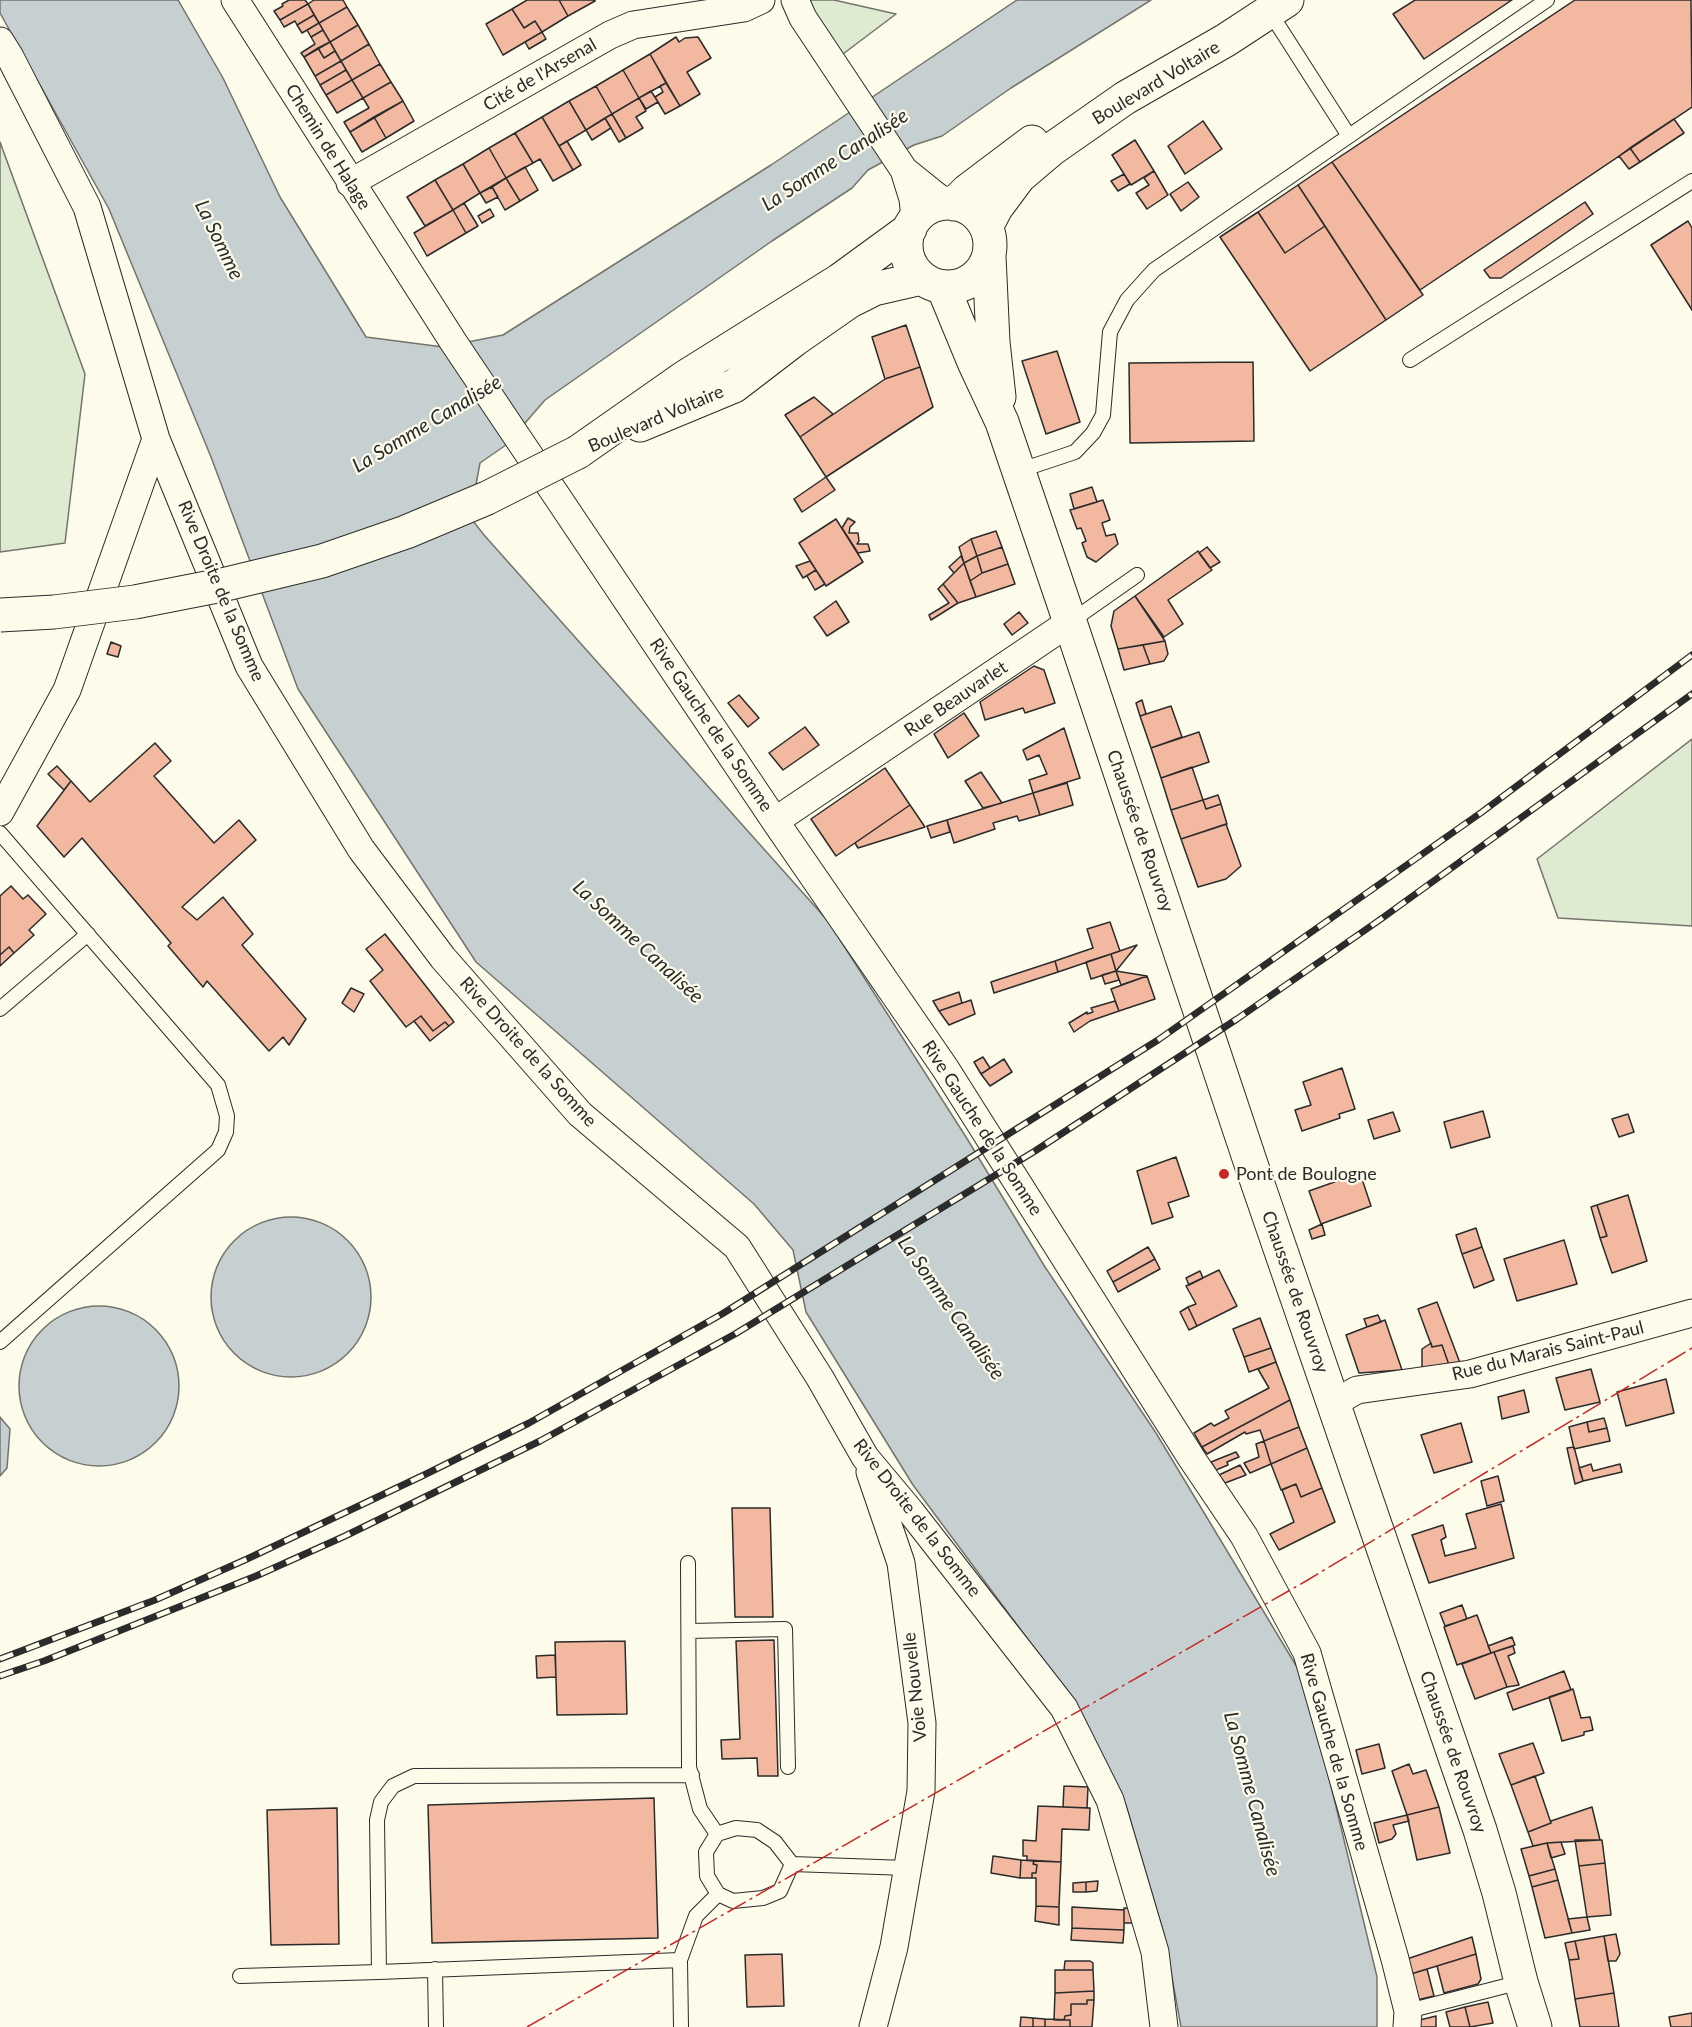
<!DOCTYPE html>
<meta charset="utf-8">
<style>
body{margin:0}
canvas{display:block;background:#fdfbea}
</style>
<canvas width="1692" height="2027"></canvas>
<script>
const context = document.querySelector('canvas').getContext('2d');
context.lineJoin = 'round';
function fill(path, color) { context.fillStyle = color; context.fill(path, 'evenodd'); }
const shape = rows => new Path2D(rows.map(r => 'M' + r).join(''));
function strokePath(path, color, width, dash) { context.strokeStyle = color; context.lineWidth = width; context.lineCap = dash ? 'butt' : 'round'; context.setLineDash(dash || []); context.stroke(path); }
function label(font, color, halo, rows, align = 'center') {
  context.font = font + ' Lato,sans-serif'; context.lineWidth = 4.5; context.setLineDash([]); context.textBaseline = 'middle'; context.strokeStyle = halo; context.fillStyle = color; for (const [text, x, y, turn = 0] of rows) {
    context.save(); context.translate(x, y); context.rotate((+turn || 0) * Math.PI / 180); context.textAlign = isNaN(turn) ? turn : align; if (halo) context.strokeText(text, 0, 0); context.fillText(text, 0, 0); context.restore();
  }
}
const green = shape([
 [797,0,834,0,896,14,835,60,797,0],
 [0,142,85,374,65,543,0,552,0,142],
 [1692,739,1692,926,1558,918,1537,859,1692,739]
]);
const water = shape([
 [0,0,178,0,223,78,280,197,366,337,443,347,503,335,771,165,1017,0,1151,0,1011,88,942,136,914,145,868,170,852,188,772,241,545,400,506,445,480,463,470,517,484,535,828,921,966,1137,1045,1267,1156,1433,1306,1682,1377,1977,1377,2027,1181,2027,1164,1934,1126,1805,1067,1692,913,1485,806,1312,793,1250,754,1204,476,962,298,689,211,457,109,209,0,13,0,0],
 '211 1297a80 80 0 1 1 160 0a80 80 0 1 1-160 0Z',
 '19 1386a80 80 0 1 1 160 0a80 80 0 1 1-160 0Z',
 [0,1417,10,1429,7,1468,0,1476,0,1417]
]);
const building = shape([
 [289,0,305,0,308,4,280,20,274,11,283,6,282,4,289,0],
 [314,0,343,0,347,7,319,23,308,4,314,0],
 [527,0,559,0,568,16,542,32,535,21,524,28,512,9,527,0],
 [559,0,595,0,595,1,568,16,559,0],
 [1415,0,1512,0,1424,59,1393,14,1415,0],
 [1575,0,1691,0,1692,107,1420,290,1332,162,1575,0],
 [308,4,314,15,297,25,295,21,284,27,280,20,308,4],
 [347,7,358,25,330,42,319,23,347,7],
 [512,9,524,28,535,21,542,32,503,55,486,24,512,9],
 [314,15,319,23,302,33,297,25,314,15],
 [319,23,323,30,311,37,307,30,319,23],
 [358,25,369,44,341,61,330,42,358,25],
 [323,30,330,42,304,57,301,53,315,44,311,37,323,30],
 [542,32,546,39,529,49,525,42,542,32],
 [676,37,679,42,685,38,698,37,711,58,687,72,700,94,680,106,650,54,676,37],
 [330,42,335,51,324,58,318,48,330,42],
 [369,44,380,64,352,80,341,61,369,44],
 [318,48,324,58,335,51,341,61,315,76,304,57,318,48],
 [650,54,666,83,639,98,623,70,650,54],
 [341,61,346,70,320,85,315,76,341,61],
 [380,64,391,82,363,98,352,80,380,64],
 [346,70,352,80,326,95,320,85,346,70],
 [623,70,639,98,612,114,596,86,623,70],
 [352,80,363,98,337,113,326,95,352,80],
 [391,82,403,101,350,132,344,122,369,108,363,98,391,82],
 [666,83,680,106,665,114,655,97,663,92,660,86,666,83],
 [596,86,612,114,586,130,569,101,596,86],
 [651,91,658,102,646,109,639,98,651,91],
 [639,98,646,111,636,117,643,128,626,138,612,114,639,98],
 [403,101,414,121,386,138,374,117,403,101],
 [569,101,586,130,559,146,542,117,569,101],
 [612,114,626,138,619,142,605,118,612,114],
 [374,117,386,138,362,152,350,132,374,117],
 [542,117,573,170,553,181,540,159,533,163,515,133,542,117],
 [605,118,611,128,592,140,586,130,605,118],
 [1674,119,1684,133,1640,162,1630,148,1674,119],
 [1203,121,1222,149,1185,174,1168,146,1203,121],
 [515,133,533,163,506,178,489,148,515,133],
 [1135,140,1154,171,1131,185,1112,155,1135,140],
 [567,141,581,165,573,170,559,146,567,141],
 [489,148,506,178,480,193,463,164,489,148],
 [1630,148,1640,162,1629,169,1619,156,1630,148],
 [1332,162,1423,295,1386,320,1298,185,1332,162],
 [463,164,480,193,453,210,435,180,463,164],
 [525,167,538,190,520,201,506,178,525,167],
 [1154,171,1168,195,1147,209,1136,193,1149,185,1144,178,1154,171],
 [1124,174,1130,184,1118,191,1111,181,1124,174],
 [506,178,520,201,505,210,492,187,506,178],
 [435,180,453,210,425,226,407,197,435,180],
 [1188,182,1199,197,1181,211,1170,194,1188,182],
 [1298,185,1325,226,1285,253,1258,212,1298,185],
 [492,187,498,197,486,203,480,193,492,187],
 [1585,202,1593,214,1501,278,1490,278,1484,270,1585,202],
 [464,203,478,226,466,233,453,210,464,203],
 [490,209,494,216,482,223,478,216,490,209],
 [453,210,466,233,427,256,414,233,453,210],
 [1258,212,1285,253,1325,226,1386,320,1310,371,1220,237,1258,212],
 [1688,221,1692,228,1692,310,1651,245,1688,221],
 [906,325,920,367,885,379,872,337,906,325],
 [1057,351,1080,422,1046,434,1022,361,1057,351],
 [1253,362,1254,441,1130,443,1129,363,1253,362],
 [920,367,933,407,826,477,800,437,885,379,920,367],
 [814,397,833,414,800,437,785,415,814,397],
 [826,477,835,490,802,512,794,499,826,477],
 [1092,487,1097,502,1074,509,1070,494,1092,487],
 [1103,500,1110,520,1102,523,1106,536,1115,534,1118,544,1096,562,1087,557,1082,543,1086,541,1081,528,1077,529,1070,510,1103,500],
 [848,518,855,522,850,527,849,533,858,533,859,541,857,544,868,544,870,551,858,553,842,528,848,518],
 [836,519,863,562,826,586,799,543,836,519],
 [996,531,1002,547,977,556,971,539,996,531],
 [971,539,977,556,964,563,959,547,971,539],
 [1002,547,1008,564,982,573,977,556,1002,547],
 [1207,547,1220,562,1210,568,1199,553,1207,547],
 [1198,551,1212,570,1168,600,1183,624,1164,637,1135,596,1198,551],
 [961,556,964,563,954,573,949,567,961,556],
 [977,556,982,573,970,581,964,563,977,556],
 [810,561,816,570,803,578,796,566,810,561],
 [964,563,976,597,958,603,943,584,964,563],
 [1008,564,1015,584,976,597,970,581,982,573,1008,564],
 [816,570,825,584,815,590,807,576,816,570],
 [943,584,958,603,931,620,929,615,949,603,938,589,943,584],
 [1135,596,1165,641,1118,649,1111,626,1114,611,1135,596],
 [836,601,849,622,827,636,814,617,836,601],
 [1019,612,1028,623,1012,635,1004,624,1019,612],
 [1165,641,1168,654,1164,661,1150,664,1143,645,1165,641],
 [111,642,121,646,118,657,107,654,111,642],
 [1143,645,1150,664,1124,670,1118,649,1143,645],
 [1034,666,1044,670,1055,703,1025,713,1023,708,985,720,980,702,1034,666],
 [739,695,759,718,748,727,728,703,739,695],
 [1142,700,1146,714,1140,716,1136,703,1142,700],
 [1171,706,1182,737,1151,748,1140,716,1171,706],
 [964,713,979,736,948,758,934,734,964,713],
 [805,727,819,745,783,770,769,753,805,727],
 [1064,728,1080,778,1033,793,1029,780,1047,774,1039,755,1027,760,1023,750,1064,728],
 [1199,732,1209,762,1161,778,1151,748,1199,732],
 [155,743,171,761,154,776,214,843,239,820,256,840,182,907,197,920,223,897,253,934,242,945,306,1019,289,1045,283,1037,269,1051,207,981,203,987,168,946,171,943,82,838,64,857,37,826,71,781,90,802,155,743],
 [57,766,71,781,64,790,48,774,57,766],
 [1192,767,1203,800,1171,810,1161,778,1192,767],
 [885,768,910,805,836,856,811,819,885,768],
 [981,772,1002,803,983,808,965,781,981,772],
 [1067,783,1073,805,1040,815,1033,793,1067,783],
 [1033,793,1040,815,1019,821,1017,816,993,823,995,829,954,843,947,820,1033,793],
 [1218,795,1221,804,1206,809,1203,800,1218,795],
 [1203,800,1206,809,1221,804,1227,824,1181,839,1171,810,1203,800],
 [910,805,925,827,858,848,855,843,910,805],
 [947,820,950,832,931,838,927,826,947,820],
 [1226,824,1241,866,1226,879,1198,887,1181,839,1226,824],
 [11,886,23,899,28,895,46,914,29,930,34,935,14,953,9,947,0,955,0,896,11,886],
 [1110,922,1120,951,1058,972,1055,961,1093,948,1087,929,1110,922],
 [385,934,454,1022,449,1026,445,1022,433,1031,421,1016,406,1027,370,981,383,970,366,949,385,934],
 [1137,945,1116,971,1111,954,1137,945],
 [9,947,14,953,0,966,0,955,9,947],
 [1111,954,1116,971,1091,979,1086,962,1111,954],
 [1055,961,1058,972,994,993,991,982,1055,961],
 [1116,971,1119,980,1105,984,1102,975,1116,971],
 [1116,971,1147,976,1121,985,1116,971],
 [1147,976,1155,999,1119,1011,1111,989,1147,976],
 [351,988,364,994,354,1012,342,1003,351,988],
 [959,992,962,1003,939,1011,933,1001,959,992],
 [971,1000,975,1014,949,1025,939,1011,971,1000],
 [1115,1001,1119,1011,1090,1021,1074,1032,1069,1023,1087,1012,1087,1014,1093,1012,1091,1008,1115,1001],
 [421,1016,433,1031,445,1022,449,1026,430,1041,414,1021,421,1016],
 [983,1057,990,1068,981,1074,974,1062,983,1057],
 [1004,1059,1012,1072,990,1086,981,1074,1004,1059],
 [1342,1068,1355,1109,1339,1114,1340,1118,1302,1131,1295,1110,1311,1105,1303,1082,1342,1068],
 [1483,1111,1490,1137,1451,1148,1444,1122,1483,1111],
 [1393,1112,1400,1131,1374,1139,1368,1120,1393,1112],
 [1628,1114,1634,1132,1619,1137,1612,1119,1628,1114],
 [1176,1157,1189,1196,1168,1203,1173,1217,1152,1224,1137,1171,1176,1157],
 [1360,1173,1371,1206,1321,1224,1309,1191,1360,1173],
 [1628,1195,1647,1261,1612,1273,1600,1238,1607,1236,1597,1205,1628,1195],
 [1597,1205,1607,1236,1600,1238,1591,1207,1597,1205],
 [1322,1224,1325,1235,1312,1239,1309,1230,1322,1224],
 [1476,1228,1482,1247,1462,1254,1456,1235,1476,1228],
 [1564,1240,1577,1284,1517,1301,1504,1259,1564,1240],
 [1148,1247,1155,1259,1113,1282,1107,1271,1148,1247],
 [1482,1247,1494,1280,1474,1288,1462,1254,1482,1247],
 [1155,1259,1160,1269,1118,1292,1113,1282,1155,1259],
 [1219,1270,1237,1306,1197,1326,1188,1307,1196,1304,1186,1286,1219,1270],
 [1200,1271,1203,1278,1189,1285,1186,1278,1200,1271],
 [1437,1302,1460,1363,1449,1365,1442,1345,1432,1347,1418,1309,1437,1302],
 [1188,1307,1197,1326,1189,1330,1180,1312,1188,1307],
 [1378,1315,1381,1322,1367,1327,1364,1319,1378,1315],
 [1260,1318,1271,1348,1244,1357,1233,1329,1260,1318],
 [1385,1320,1402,1370,1359,1373,1346,1335,1385,1320],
 [1431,1343,1432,1347,1442,1345,1449,1365,1422,1368,1422,1349,1431,1343],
 [1271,1348,1276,1362,1249,1372,1244,1357,1271,1348],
 [1276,1362,1290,1400,1202,1447,1194,1433,1211,1423,1214,1426,1229,1418,1225,1411,1269,1388,1258,1369,1276,1362],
 [1591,1369,1600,1402,1565,1410,1556,1378,1591,1369],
 [1666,1379,1674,1413,1626,1426,1617,1392,1666,1379],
 [1524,1390,1529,1412,1502,1419,1498,1397,1524,1390],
 [1290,1400,1299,1427,1264,1441,1260,1430,1246,1434,1245,1432,1207,1454,1202,1447,1290,1400],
 [1604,1418,1607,1428,1589,1432,1587,1422,1604,1418],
 [1587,1422,1589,1432,1607,1428,1610,1441,1574,1449,1569,1427,1587,1422],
 [1461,1423,1472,1462,1434,1473,1421,1435,1461,1423],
 [1299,1427,1307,1448,1271,1464,1264,1441,1299,1427],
 [1264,1441,1271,1464,1250,1473,1244,1463,1259,1457,1256,1444,1264,1441],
 [1574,1447,1583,1481,1575,1484,1567,1448,1574,1447],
 [1307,1448,1322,1488,1301,1497,1296,1484,1281,1490,1271,1464,1307,1448],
 [1236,1452,1239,1457,1227,1462,1228,1465,1216,1470,1211,1462,1236,1452],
 [1591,1464,1593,1471,1620,1464,1622,1472,1583,1481,1579,1468,1591,1464],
 [1240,1465,1246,1475,1225,1483,1219,1475,1240,1465],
 [1498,1476,1504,1501,1487,1506,1481,1481,1498,1476],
 [1296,1484,1301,1497,1322,1488,1335,1522,1279,1550,1270,1534,1294,1522,1282,1490,1296,1484],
 [1501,1504,1514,1558,1429,1583,1412,1535,1443,1525,1446,1537,1441,1540,1445,1556,1476,1548,1466,1514,1501,1504],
 [732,1508,770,1508,773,1617,735,1617,732,1508],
 [1462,1605,1467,1619,1445,1626,1440,1613,1462,1605],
 [1477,1615,1491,1653,1457,1665,1444,1627,1477,1615],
 [1512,1637,1515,1645,1491,1653,1488,1646,1512,1637],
 [774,1640,778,1776,758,1776,757,1758,722,1759,721,1740,740,1739,736,1641,774,1640],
 [625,1641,627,1714,557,1715,555,1642,625,1641],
 [1513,1646,1515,1653,1508,1656,1519,1685,1507,1687,1494,1652,1513,1646],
 [1494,1652,1507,1687,1475,1699,1462,1664,1494,1652],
 [555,1655,556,1677,537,1678,536,1656,555,1655],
 [1564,1671,1571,1690,1513,1710,1507,1693,1564,1671],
 [1573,1689,1581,1718,1590,1717,1593,1730,1584,1732,1584,1735,1562,1741,1549,1697,1573,1689],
 [1533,1743,1544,1773,1511,1785,1499,1754,1533,1743],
 [1379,1744,1385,1768,1362,1774,1356,1750,1379,1744],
 [1409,1764,1413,1774,1426,1770,1439,1807,1407,1815,1392,1771,1409,1764],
 [1535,1776,1551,1823,1528,1832,1511,1785,1535,1776],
 [1064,1786,1088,1787,1087,1808,1063,1807,1064,1786],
 [654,1798,658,1938,432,1943,428,1805,654,1798],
 [1038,1806,1090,1808,1089,1830,1062,1829,1061,1862,1027,1860,1027,1856,1023,1856,1023,1840,1036,1841,1038,1806],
 [1439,1807,1450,1853,1417,1860,1407,1815,1439,1807],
 [1592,1807,1600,1840,1547,1843,1533,1846,1528,1832,1551,1823,1551,1821,1592,1807],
 [337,1808,339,1944,271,1945,267,1810,337,1808],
 [1407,1815,1409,1821,1393,1825,1396,1834,1392,1839,1379,1843,1374,1823,1407,1815],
 [1575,1840,1602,1840,1605,1863,1579,1866,1575,1840],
 [1561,1842,1565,1854,1551,1858,1547,1843,1561,1842],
 [1547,1843,1555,1869,1529,1876,1521,1849,1547,1843],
 [993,1856,1021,1860,1020,1878,991,1873,993,1856],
 [1021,1860,1034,1861,1033,1864,1037,1865,1036,1873,1032,1873,1032,1878,1020,1878,1021,1860],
 [1034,1861,1061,1862,1059,1907,1036,1906,1036,1878,1032,1878,1032,1873,1036,1873,1037,1865,1033,1864,1034,1861],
 [1605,1863,1611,1915,1587,1917,1579,1866,1605,1863],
 [1555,1869,1558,1880,1532,1887,1529,1876,1555,1869],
 [1558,1880,1572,1933,1545,1938,1532,1887,1558,1880],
 [1098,1881,1097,1891,1086,1892,1086,1882,1098,1881],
 [1086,1882,1086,1892,1073,1892,1073,1883,1086,1882],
 [1036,1906,1059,1907,1059,1925,1035,1921,1036,1906],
 [1072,1907,1124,1910,1124,1930,1072,1928,1072,1907],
 [1124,1908,1134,1908,1138,1923,1124,1923,1124,1908],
 [1587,1917,1590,1930,1572,1933,1568,1919,1587,1917],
 [1072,1928,1124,1930,1123,1943,1071,1940,1072,1928],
 [1616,1934,1620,1954,1616,1961,1608,1961,1604,1936,1616,1934],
 [1604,1936,1614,1993,1575,1999,1569,1960,1579,1959,1575,1941,1604,1936],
 [1472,1937,1476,1954,1411,1974,1407,1959,1472,1937],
 [1575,1941,1579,1959,1569,1960,1565,1943,1575,1941],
 [782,1954,784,2006,747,2007,745,1955,782,1954],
 [1476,1954,1481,1979,1478,1984,1444,1993,1437,1966,1476,1954],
 [1065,1961,1090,1961,1093,1963,1093,1970,1064,1970,1065,1961],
 [1427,1969,1434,1996,1417,2000,1411,1974,1427,1969],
 [1055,1970,1093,1970,1094,1991,1055,1993,1055,1970],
 [1094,1991,1094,2000,1087,2000,1087,2004,1071,2004,1071,2015,1065,2016,1064,2020,1054,2020,1055,1993,1094,1991],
 [1614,1993,1619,2027,1580,2027,1575,1999,1614,1993],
 [1087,2000,1094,2000,1092,2027,1070,2027,1070,2020,1064,2020,1065,2016,1071,2015,1071,2004,1087,2004,1087,2000],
 [1488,2002,1493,2023,1470,2027,1465,2007,1488,2002],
 [1465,2007,1470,2027,1450,2027,1446,2012,1465,2007],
 [1692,2013,1692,2027,1671,2027,1669,2017,1692,2013],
 [1436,2016,1436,2027,1419,2027,1420,2020,1436,2016],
 [1021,2017,1033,2018,1033,2027,1020,2027,1021,2017],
 [1033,2018,1045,2019,1045,2027,1033,2027,1033,2018],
 [1045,2019,1070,2020,1070,2027,1045,2027,1045,2019]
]);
const service = shape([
 [1269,11,1349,136],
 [1410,360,1692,181],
 [1018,471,1075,452,1093,433,1103,415,1110,332,1127,300,1154,270,1547,0],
 [1070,622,1137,575],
 [0,833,218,1085,227,1116,226,1132,218,1150,0,1342],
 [0,1009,88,934],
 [688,1563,689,1767,700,1809,717,1834],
 [689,1631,785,1629,788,1767],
 [692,1775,414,1776,393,1786,381,1802,377,1820,379,1972,680,1960,696,1916,718,1894],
 [792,1864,780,1891,763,1898,733,1901,718,1894,707,1876,706,1852,717,1834,736,1828,757,1830,775,1842,792,1864,907,1868],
 [680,1960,681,2027],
 [435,1969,436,2027],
 [240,1976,379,1972],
 [1408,2011,1521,1982]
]);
const minor = shape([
 [235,0,454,343,775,821,945,1068,1192,1459,1244,1536,1307,1653,1395,1959,1408,2011,1407,2027],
 [795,0,803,18,904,170,913,199,915,219],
 [0,41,10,57,87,207,156,439,249,666,361,849,443,958,580,1114,737,1247,820,1378,865,1457,911,1512,1064,1708,1110,1800,1155,1952,1164,2027],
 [904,170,945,203],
 [350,183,610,35,633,25,744,8,761,0],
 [0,812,67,690,156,439],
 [775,821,1070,622],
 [1334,1403,1357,1390,1470,1374,1692,1313],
 [870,1472,901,1563,922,1723,921,1791,894,1947,873,2027]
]);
const primary = shape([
 '906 245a42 42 0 1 1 84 0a42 42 0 1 1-84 0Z',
 [954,204,967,191,1032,142],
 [986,227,996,208,1019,177,1052,149,1125,98,1226,40,1287,0],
 [989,256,993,342,999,397],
 [943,287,974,362,1002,422,1070,622,1250,1161,1480,1830,1499,1893,1521,1982,1535,2027],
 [640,425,734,386,794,340,850,301,874,289,922,278],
 [578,452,685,377,840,280,910,229]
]);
const rail = shape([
 [0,1659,155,1600,247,1559,424,1475,529,1423,722,1314,1158,1040,1482,812,1692,655],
 [0,1676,44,1661,256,1576,345,1536,540,1441,735,1334,1035,1151,1237,1019,1381,919,1692,694]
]);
const primaryBridge = shape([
 [0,615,54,612,135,602,222,585,322,561,406,532,487,498,578,452]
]);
const power = shape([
 [527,2027,1306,1581,1692,1348]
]);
const markers = [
 [1224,1174,6,"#c62828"]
];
const streetNames = [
 ["Cité de l'Arsenal",540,75,-30],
 ["Boulevard Voltaire",1156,83,-31],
 ["Chemin de Halage",328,147,58],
 ["Boulevard Voltaire",656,419,-23],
 ["Rive Droite de la Somme",221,591,67],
 ["Rue Beauvarlet",956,699,-34],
 ["Rive Gauche de la Somme",711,725,56],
 ["Chaussée de Rouvroy",1140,831,71],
 ["Rive Droite de la Somme",528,1052,48],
 ["Rive Gauche de la Somme",982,1128,57],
 ["Chaussée de Rouvroy",1295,1292,71],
 ["Rue du Marais Saint-Paul",1548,1351,-14],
 ["Rive Droite de la Somme",917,1518,52],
 ["Voie Nouvelle",915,1687,-96],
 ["Rive Gauche de la Somme",1334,1752,74],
 ["Chaussée de Rouvroy",1453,1752,71]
];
const poiNames = [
 ["Pont de Boulogne",1236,1174]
];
const waterNames = [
 ["La Somme Canalisée",835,160,-33],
 ["La Somme",219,240,64],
 ["La Somme Canalisée",427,424,-31],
 ["La Somme Canalisée",638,942,43],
 ["La Somme Canalisée",951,1308,55],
 ["La Somme Canalisée",1252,1794,75]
];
fill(green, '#deebd1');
strokePath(green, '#74746e', 1.5);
fill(water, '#c7d0d0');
strokePath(water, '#74746e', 1.5);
fill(building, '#f2b8a0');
strokePath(building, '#2b2b2b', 1.5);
strokePath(service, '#2b2b2b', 16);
strokePath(minor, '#2b2b2b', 29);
strokePath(primary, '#2b2b2b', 35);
strokePath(service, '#fdfbea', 14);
strokePath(minor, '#fdfbea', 27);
strokePath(primary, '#fdfbea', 33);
strokePath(rail, '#2b2b2b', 7);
strokePath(rail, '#fdfbea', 4.5, [14]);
strokePath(primaryBridge, '#2b2b2b', 35, []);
strokePath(primaryBridge, '#fdfbea', 33);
strokePath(power, '#c62828', 1.5, [21, 4.5, 3, 4.5]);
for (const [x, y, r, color] of markers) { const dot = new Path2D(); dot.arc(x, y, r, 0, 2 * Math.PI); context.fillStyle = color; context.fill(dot); strokePath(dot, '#fdfbea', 2); }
label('18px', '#2b2b2b', '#fdfbea', streetNames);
label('18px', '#2b2b2b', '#fdfbea', poiNames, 'left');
label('italic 20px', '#2b2b2b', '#fdfbea', waterNames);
</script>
